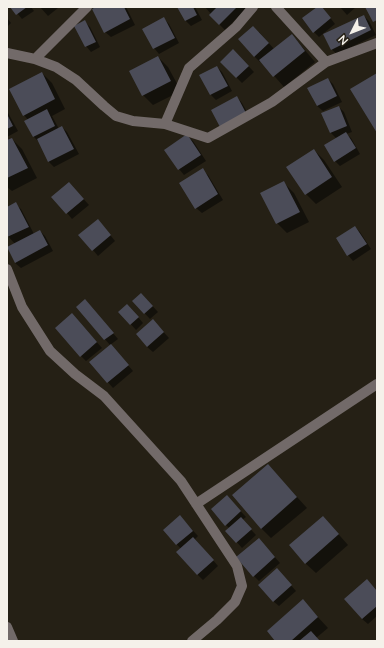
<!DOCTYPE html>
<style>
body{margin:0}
#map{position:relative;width:384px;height:648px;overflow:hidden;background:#252015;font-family:Lato,sans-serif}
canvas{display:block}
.frame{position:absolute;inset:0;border:8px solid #f5f1ea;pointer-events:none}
.north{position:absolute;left:332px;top:12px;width:40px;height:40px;-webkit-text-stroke:3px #252015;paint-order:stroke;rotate:228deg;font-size:11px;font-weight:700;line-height:16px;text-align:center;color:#f5f1ea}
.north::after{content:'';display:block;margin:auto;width:14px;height:18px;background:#f5f1ea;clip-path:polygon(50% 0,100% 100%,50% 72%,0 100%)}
</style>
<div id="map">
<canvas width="384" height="648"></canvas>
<div class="frame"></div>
<div class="north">N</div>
</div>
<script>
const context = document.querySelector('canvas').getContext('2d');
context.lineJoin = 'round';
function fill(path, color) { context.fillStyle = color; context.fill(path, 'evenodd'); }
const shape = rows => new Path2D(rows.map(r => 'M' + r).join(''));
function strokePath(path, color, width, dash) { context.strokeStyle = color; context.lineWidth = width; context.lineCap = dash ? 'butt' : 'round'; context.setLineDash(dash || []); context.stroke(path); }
const shadow = shape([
 [12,7,31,7,34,11,22,19],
 [40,7,57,7,58,8,48,16],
 [99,7,126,7,135,25,111,37,105,32],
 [178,7,195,7,202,20,191,26,185,20],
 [205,7,248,7,225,30,210,15,211,14],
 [318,7,321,7,325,11,335,24,319,37,314,32],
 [340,7,356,7,347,15],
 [364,16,369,21,376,35,337,54,331,49],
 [7,18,11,23,7,27],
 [164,19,169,24,179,43,159,54,154,48],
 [85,22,90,27,100,47,91,52,86,46],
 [259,32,274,49,292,35,315,62,284,87,261,61,260,62,254,56],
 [233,50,254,72,242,83,221,62],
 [158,57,168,67,181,91,153,105,143,95],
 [217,67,222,72,232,91,216,100,211,95],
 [42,73,52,83,65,109,52,116,59,129,62,127,67,132,79,154,54,167,49,162,39,142,34,137,26,121,28,120,24,115],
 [328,79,333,84,342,102,323,111,317,106],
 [237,97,242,103,251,119,226,132],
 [339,107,344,112,352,132,346,134,351,138,360,154,340,166,335,161,337,139,330,132],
 [7,111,18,131,7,137],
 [187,136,193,141,206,161,184,175,179,169],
 [12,139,22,149,37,178,12,191,7,187,7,141],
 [314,150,324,160,342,187,316,204,306,194],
 [202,170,208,175,223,200,202,213,196,208],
 [69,183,89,205,72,219,67,213],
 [284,183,294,193,309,222,287,233,277,223],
 [15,204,21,209,34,234,40,231,45,236,53,251,21,268,15,263,15,244,7,235,7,208],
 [103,226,115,241,98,256,93,250],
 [355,227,360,232,371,249,353,261,348,255],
 [147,300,158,312,150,319,133,301],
 [90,306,118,339,110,345,77,307],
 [133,311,143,323,136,330,120,312],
 [77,320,102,348,86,361,81,356],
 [158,326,169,338,153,352,147,347],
 [116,351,133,371,113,388,91,363],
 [268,465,307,508,271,538,261,528],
 [232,502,246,517,242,520,256,535,242,548,227,531,230,529,226,525],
 [185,522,198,536,195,539,218,566,203,580,197,574,181,549,164,530],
 [333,528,348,545,316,573,305,563],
 [264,545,280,563,259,581,254,576],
 [282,575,296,591,279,606,273,601],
 [377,591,377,616,368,624,362,619],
 [303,601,328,628,316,638,319,641,277,641]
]);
const building = shape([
 [10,7,27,7,16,15],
 [96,7,124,7,130,19,104,33,92,9],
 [177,7,193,7,197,15,185,21],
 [217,7,237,7,219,25,209,15],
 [317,7,322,7,331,18,313,33,302,18],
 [365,7,377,7,377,20,373,22],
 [364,15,371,30,331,50,323,34],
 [164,17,175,38,153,49,142,29],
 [85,20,96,42,85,47,74,26],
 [253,26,269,43,254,57,238,39],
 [292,34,305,51,273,77,259,60],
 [233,49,249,66,236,78,220,62],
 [158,56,171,81,142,96,129,71],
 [217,66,228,86,210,95,199,75],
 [42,72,55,99,23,116,9,89],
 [377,73,377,133,350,89],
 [328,78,337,96,317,106,307,88],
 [237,96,246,113,220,127,211,110],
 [339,106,347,126,330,133,321,113],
 [47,109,55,126,33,137,24,121],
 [7,114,13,126,7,129],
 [62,126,74,149,48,162,37,139],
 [346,132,356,148,334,162,324,145],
 [187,134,201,155,178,170,164,150],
 [12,138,28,168,7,178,7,140],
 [314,149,332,177,305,195,286,167],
 [203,168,218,194,195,209,179,183],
 [284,181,300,212,276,224,260,193],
 [69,182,84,199,66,214,51,197],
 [16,202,29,227,7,237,7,207],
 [98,219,111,235,92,251,78,235],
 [355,226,367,244,347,256,336,238],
 [40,230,48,245,15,263,7,247],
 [141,293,153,306,144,314,132,301],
 [85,299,114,333,104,340,76,307],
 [127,304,139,317,130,325,118,312],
 [72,313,97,342,80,357,55,328],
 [153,319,164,332,147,347,136,334],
 [111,344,129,365,107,383,89,362],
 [268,464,297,497,261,529,232,495],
 [227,495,241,511,225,526,211,509],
 [180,515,193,531,176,545,163,530],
 [323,516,339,534,305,564,289,545],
 [241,517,252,529,236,543,225,531],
 [193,537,214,560,197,575,176,552],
 [259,538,275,557,253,577,236,557],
 [277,568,292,585,273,602,258,585],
 [367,579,377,591,377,606,362,619,344,599],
 [303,599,318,617,291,641,275,641,267,631],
 [311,631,320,641,299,641]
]);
const minor = shape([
 [276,7,326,62],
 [7,53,35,59,56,67,76,80,104,106,116,116,133,121,165,124,208,138,272,102,326,62,377,43],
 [35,59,87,7],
 [165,124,189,68,236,27,253,7],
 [7,269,22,307,50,351,75,374,104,396,181,481,237,566,242,586,235,602,217,620,192,641],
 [196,504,377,384],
 [7,627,13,641]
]);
fill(shadow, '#0007');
fill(building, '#4b4c58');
strokePath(minor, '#726a69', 10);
</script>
